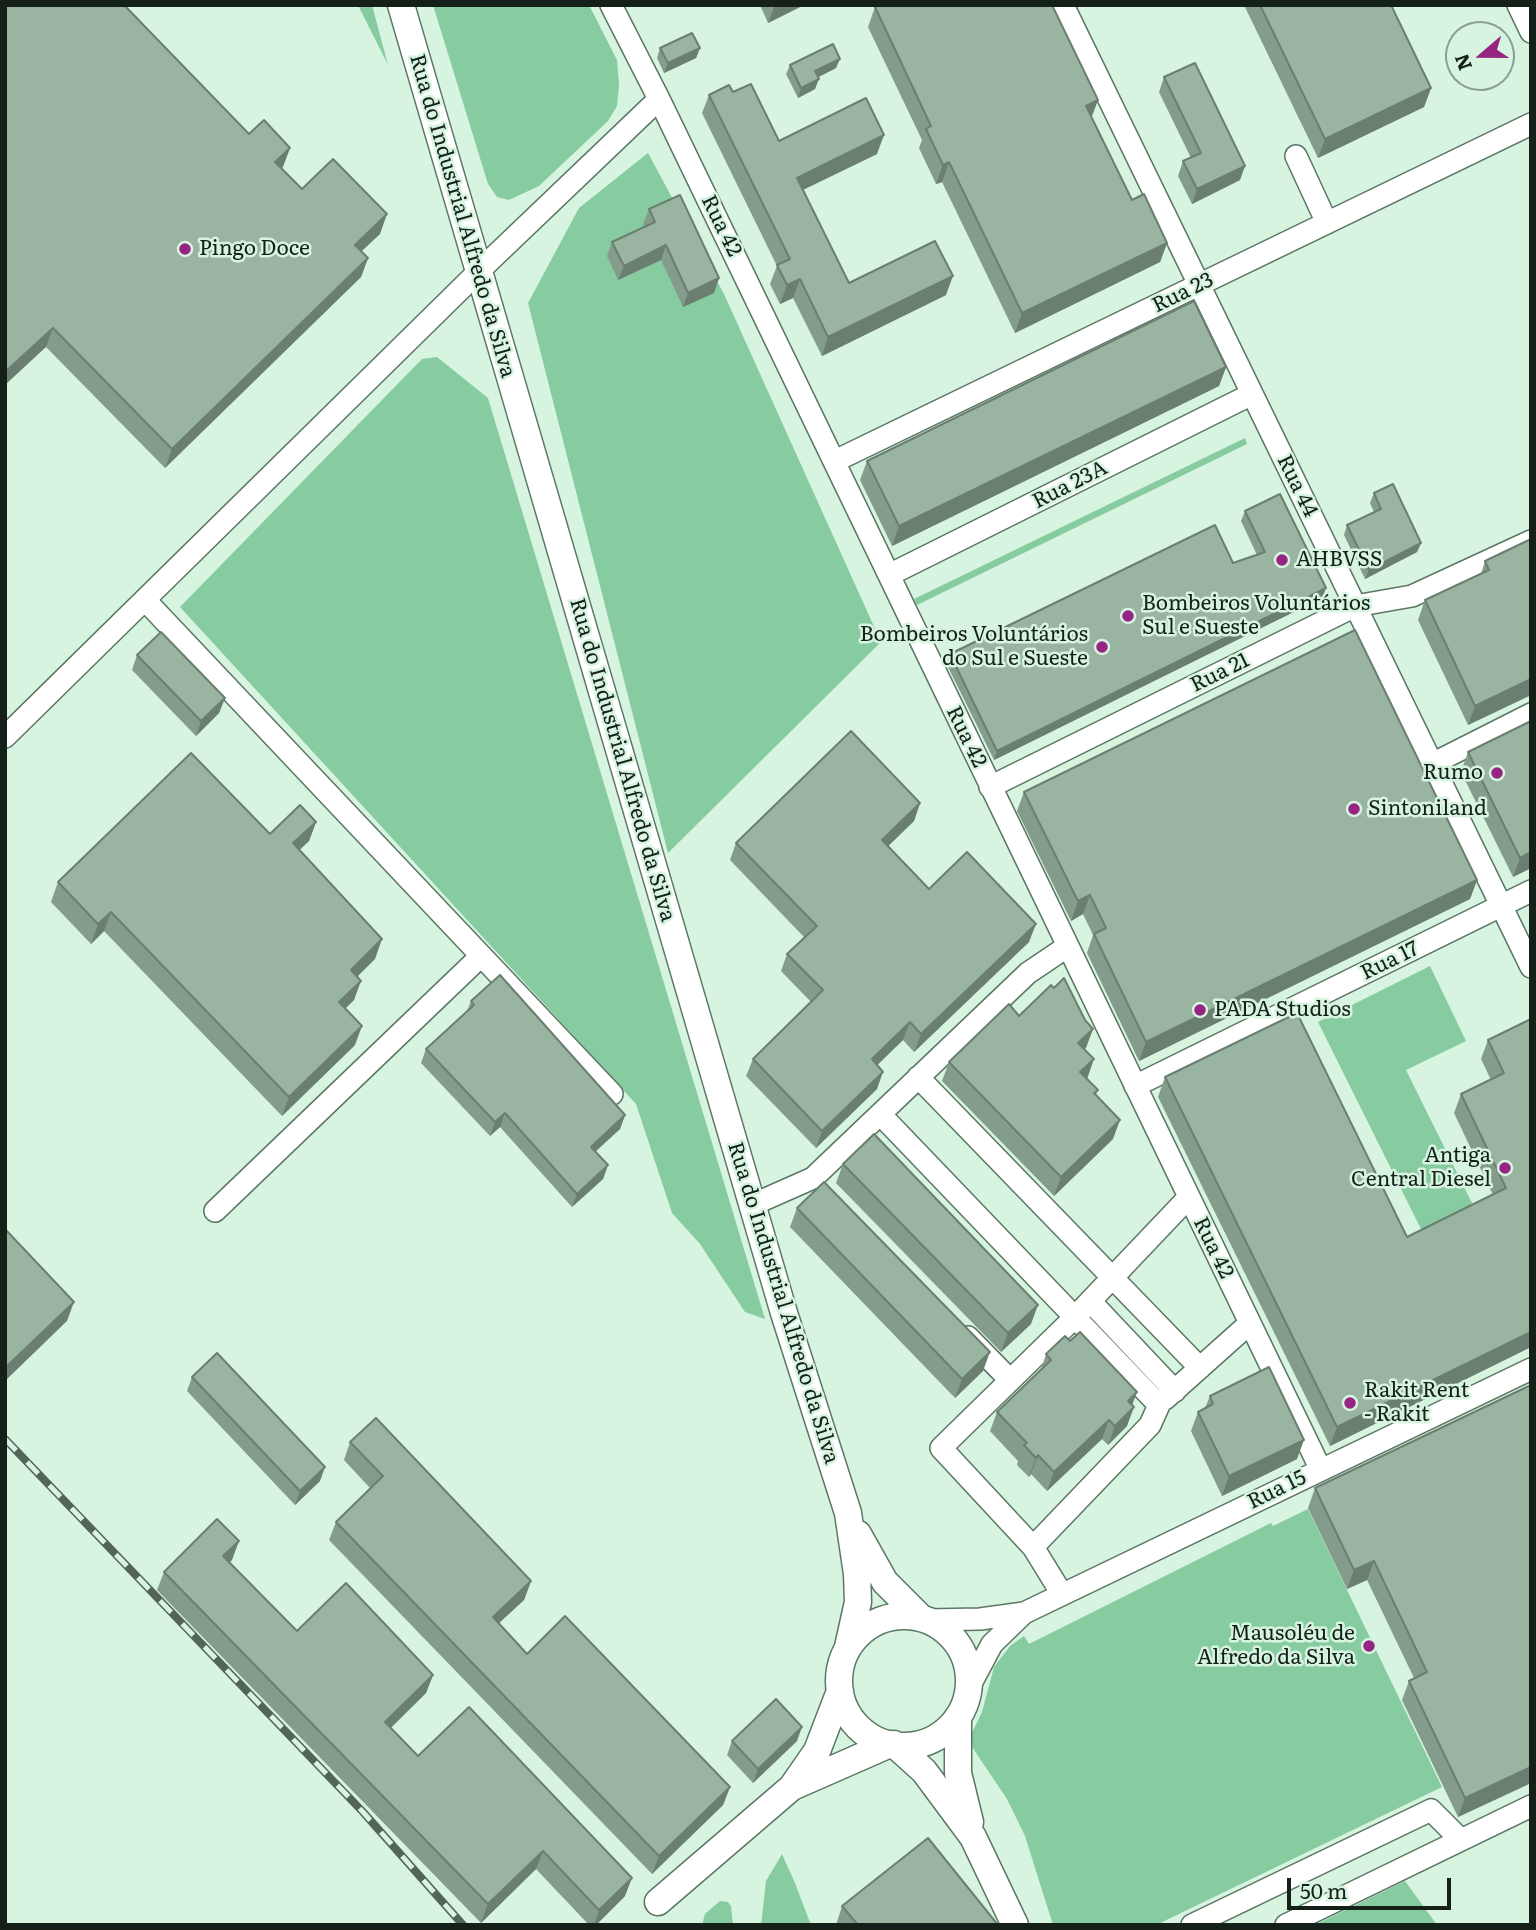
<!DOCTYPE html>
<meta charset="utf-8">
<style>
body{margin:0}
#map{position:relative;width:1536px;height:1930px;overflow:hidden;background:#d7f4e0;font-family:Literata,serif}
canvas{display:block}
.frame{position:absolute;inset:0;border:7px solid #152019;pointer-events:none}
.north{position:absolute;left:1445px;top:21px;width:70px;height:70px;box-sizing:border-box;background:#d7f4e0;border:2px solid #899f90;border-radius:50%;rotate:250deg;font-size:19px;font-weight:700;line-height:28px;text-align:center;color:#152019}
.north::after{content:'';display:block;margin:auto;width:24px;height:32px;background:#952483;clip-path:polygon(50% 0,100% 100%,50% 72%,0 100%)}
.scale{position:absolute;left:1287px;top:1878px;width:164px;height:32px;box-sizing:border-box;border:4px solid #152019;border-top:0;padding-left:9px;font-size:21px;line-height:24px;white-space:nowrap;color:#152019;-webkit-text-stroke:5px #d7f4e0;paint-order:stroke}
</style>
<div id="map">
<canvas width="1536" height="1930"></canvas>
<div class="frame"></div>
<div class="north">N</div>
<div class="scale">50 m</div>
</div>
<script>
const context = document.querySelector('canvas').getContext('2d');
context.lineJoin = 'round';
function fill(path, color) { context.fillStyle = color; context.fill(path, 'evenodd'); }
const shape = rows => new Path2D(rows.map(r => 'M' + r).join(''));
function strokePath(path, color, width, dash) { context.strokeStyle = color; context.lineWidth = width; context.lineCap = dash ? 'butt' : 'round'; context.setLineDash(dash || []); context.stroke(path); }
function label(font, color, halo, rows, align = 'center') {
  context.font = font + ' Literata,serif'; context.lineWidth = 5; context.setLineDash([]); context.textBaseline = 'middle'; context.strokeStyle = halo; context.fillStyle = color; for (const [text, x, y, turn = 0] of rows) {
    context.save(); context.translate(x, y); context.rotate((+turn || 0) * Math.PI / 180); context.textAlign = isNaN(turn) ? turn : align; if (halo) context.strokeText(text, 0, 0); context.fillText(text, 0, 0); context.restore();
  }
}
const green = shape([
 [358,5,372,5,388,65],
 [433,5,589,5,617,60,619,85,617,106,608,121,539,186,509,200,497,197,488,184],
 [648,153,724,294,881,642,668,853,528,303,579,208],
 [437,357,488,398,765,1319,745,1312,700,1244,672,1213,636,1104,180,607,422,359],
 [1245,438,1247,444,917,605,914,599],
 [1430,966,1466,1041,1406,1070,1473,1205,1422,1231,1318,1022],
 [1308,1509,1442,1787,1156,1925,1053,1925,1025,1836,1007,1799,968,1741,982,1712,994,1667,1010,1646,1024,1636,1029,1644,1271,1523,1273,1526],
 [782,1854,795,1883,811,1925,761,1925,766,1881],
 [1405,1881,1437,1925,1315,1925],
 [720,1901,728,1902,731,1906,733,1925,702,1925,705,1914]
]);
const minor = shape([
 [611,5,659,99,1321,1470],
 [1063,5,1531,967],
 [1518,5,1531,32],
 [1296,156,1327,223],
 [835,461,1531,124],
 [889,575,1252,394],
 [145,600,612,1094],
 [5,737,479,271,659,99],
 [1432,764,1531,714],
 [990,787,1355,606,1412,596,1531,541],
 [918,1077,1200,1368],
 [1135,1086,1531,891],
 [880,1114,1159,1405,1150,1425,1033,1547,1062,1594],
 [752,1205,813,1178,1028,973,1068,946],
 [215,1211,481,956],
 [1090,1301,1175,1391],
 [968,1337,1010,1380],
 [1165,1399,1250,1323],
 [1033,1547,941,1448,1075,1317,1189,1197],
 [928,1620,980,1619,1024,1613],
 [968,1689,992,1644,1024,1613,1531,1369],
 [1192,1925,1431,1810,1460,1839],
 [1286,1925,1531,1806]
]);
const tertiary = shape([
 [401,5,784,1313,848,1513,857,1574,858,1602,848,1647],
 [858,1534,885,1582,920,1617],
 '839 1681a65 65 0 1 1 130 0a65 65 0 1 1-130 0Z',
 [958,1717,958,1773,970,1822],
 [894,1744,924,1771,973,1837,1015,1925],
 [792,1787,890,1744],
 [658,1902,792,1787,817,1751,840,1691]
]);
const rail = shape([
 [5,1439,363,1812,463,1925]
]);
const wall = shape([
 [5,5,249,134,290,148,282,168,302,189,380,234,361,251,368,258,361,277,165,468,46,347],
 [760,5,804,5,768,23],
 [1244,5,1391,5,1431,88,1424,107,1318,158],
 [875,7,1092,117,1132,200,1167,243,1160,262,1015,333,942,182,936,184,919,148,922,140,868,27],
 [660,48,700,48,696,58,664,73,657,58],
 [790,65,836,68,818,77,815,89,798,98,786,74],
 [1164,77,1240,180,1192,204,1178,176,1183,161,1191,158,1159,92],
 [733,92,779,141,877,154,803,190,849,283,946,295,822,356,793,298,780,304,770,284,777,266,702,113,709,95],
 [649,209,719,278,714,293,683,307,661,260,618,280,607,256,612,242,645,227,643,224],
 [1226,367,1219,386,892,546,860,480,867,461],
 [1374,493,1421,543,1417,552,1365,579,1344,535,1347,525,1374,512,1370,503],
 [1245,511,1326,588,1322,598,994,760,946,663,950,654,1257,555,1241,521],
 [1531,539,1531,695,1468,725,1418,620,1425,600,1481,574,1485,561],
 [137,655,225,698,219,713,196,736,132,670],
 [1468,752,1531,868,1513,877,1461,772],
 [1024,792,1477,880,1470,899,1139,1061,1087,953,1093,935,1083,914,1071,921,1017,811],
 [920,803,914,821,888,846,929,889,1029,942,914,1052,903,1040,877,1065,877,1089,816,1148,746,1076,753,1059,811,1002,781,971,787,954,804,937,730,860,736,843],
 [316,822,309,841,299,850,375,959,357,977,354,1000,346,1008,355,1045,282,1116,104,931,91,944,51,902,58,882,270,834],
 [471,1001,625,1115,620,1129,595,1152,608,1165,603,1179,572,1207,500,1127,490,1136,421,1063,426,1049,467,1011],
 [1019,1016,1085,1020,1093,1029,1084,1049,1087,1079,1098,1090,1096,1095,1113,1139,1054,1196,942,1081,949,1062],
 [1531,1019,1531,1347,1330,1446,1158,1097,1165,1077,1407,1237,1493,1195,1454,1113,1461,1094,1491,1080,1481,1059,1488,1040],
 [843,1164,1031,1324,1001,1352,836,1183],
 [797,1208,983,1371,955,1398,790,1227],
 [1046,1354,1132,1405,1127,1426,1108,1445,1102,1439,1047,1491,1031,1474,1029,1477,1017,1465,1018,1461,990,1431,997,1412,1041,1370],
 [192,1377,320,1481,295,1505,187,1391],
 [1531,1385,1531,1783,1458,1817,1402,1700,1409,1681,1414,1678,1367,1580,1347,1589,1308,1508,1315,1488],
 [1210,1396,1297,1459,1222,1496,1191,1431,1198,1412,1205,1408],
 [350,1442,531,1581,524,1600,499,1623,527,1654,730,1787,723,1805,652,1874,329,1540,336,1522,370,1488,344,1460],
 [232,1560,229,1562,297,1631,433,1675,426,1693,391,1728,418,1756,625,1896,596,1925,589,1925,536,1869,481,1923,157,1590,164,1572],
 [732,1741,797,1741,753,1783,727,1755],
 [842,1906,998,1925,836,1925]
]);
const shadedWall = shape([
 [775,5,804,5,768,23],
 [700,48,696,58,664,73,668,63],
 [840,59,836,68,811,81,815,71],
 [819,79,815,89,798,98,801,88],
 [1431,88,1424,107,1318,158,1325,139],
 [1098,100,1091,119,1086,106],
 [884,135,877,154,790,196,797,178],
 [290,148,283,167,268,181,275,162],
 [949,162,942,182,936,184,943,165],
 [1245,166,1240,180,1192,204,1197,189],
 [387,214,380,234,348,264,355,245],
 [1167,243,1160,262,1015,333,1022,313],
 [666,245,661,260,618,280,624,266],
 [368,258,361,277,165,468,172,449],
 [953,276,946,295,822,356,828,337],
 [719,278,714,293,683,307,688,293],
 [800,279,793,298,780,304,787,285],
 [53,328,46,347,5,385,5,372],
 [1226,367,1219,386,892,546,899,526],
 [1421,543,1417,552,1365,579,1369,570],
 [1326,588,1322,598,994,760,997,751],
 [1531,679,1531,695,1468,725,1475,706],
 [225,698,219,713,196,736,201,721],
 [920,803,914,821,876,858,882,840],
 [316,822,309,841,286,863,293,843],
 [1531,852,1531,868,1513,877,1520,858],
 [1477,880,1470,899,1139,1061,1146,1042],
 [1090,895,1083,914,1071,921,1078,901],
 [111,912,104,931,91,944,98,924],
 [1036,924,1029,942,914,1052,921,1034],
 [382,939,375,959,344,989,351,970],
 [361,981,354,1000,332,1021,339,1002],
 [910,1022,903,1040,865,1077,872,1059],
 [362,1026,355,1045,282,1116,289,1097],
 [1093,1029,1086,1048,1071,1062,1078,1043],
 [1094,1059,1087,1079,1080,1072],
 [883,1072,877,1089,816,1148,822,1131],
 [505,1113,500,1127,490,1136,495,1122],
 [625,1115,620,1129,586,1160,591,1147],
 [1120,1120,1113,1139,1054,1196,1061,1177],
 [608,1165,603,1179,572,1207,577,1194],
 [74,1302,67,1321,5,1381,5,1368],
 [1038,1305,1031,1324,1001,1352,1008,1333],
 [1531,1332,1531,1347,1330,1446,1337,1427],
 [990,1352,983,1371,955,1398,962,1379],
 [1137,1392,1130,1411,1134,1407,1127,1426,1108,1445,1115,1426,1128,1401],
 [1109,1420,1102,1439,1047,1491,1054,1472],
 [1304,1440,1297,1459,1222,1496,1229,1476],
 [1038,1455,1031,1474,1029,1477,1036,1458],
 [325,1467,320,1481,295,1505,300,1491],
 [239,1541,232,1560,217,1575,223,1556],
 [1374,1561,1367,1580,1347,1589,1354,1570],
 [531,1581,524,1600,486,1635,493,1617],
 [433,1675,426,1693,378,1740,385,1722],
 [802,1727,797,1741,753,1783,758,1769],
 [1531,1767,1531,1783,1458,1817,1465,1798],
 [730,1787,723,1805,652,1874,659,1856],
 [543,1851,536,1869,481,1923,488,1904],
 [632,1878,625,1896,596,1925,594,1925,599,1910]
]);
const building = shape([
 [5,5,124,5,249,134,264,120,290,148,275,162,302,189,333,159,387,214,355,245,368,258,172,449,53,328,5,372,5,5],
 [879,5,1052,5,1098,100,1086,106,1132,200,1144,194,1167,243,1022,313,949,162,943,165,926,129,931,126,875,7,879,5],
 [1260,5,1391,5,1431,88,1325,139,1260,5],
 [692,33,700,48,668,63,660,48,692,33],
 [833,44,840,59,815,71,819,79,801,88,790,65,833,44],
 [1195,63,1245,166,1197,189,1183,161,1201,153,1164,77,1195,63],
 [751,84,779,141,866,98,884,135,797,178,849,283,935,241,953,276,828,337,800,279,787,285,777,265,790,259,709,95,729,85,733,92,751,84],
 [680,195,719,278,688,293,666,245,624,266,612,242,655,222,649,209,680,195],
 [1194,301,1226,367,899,526,867,461,1194,301],
 [1393,484,1421,543,1369,570,1347,525,1381,509,1374,493,1393,484],
 [1280,494,1326,588,997,751,950,654,1215,525,1233,563,1265,552,1245,511,1280,494],
 [1531,539,1531,679,1475,706,1425,600,1489,570,1485,561,1531,539],
 [1355,630,1477,880,1146,1042,1094,934,1106,928,1090,895,1078,901,1024,792,1355,630],
 [161,632,225,698,201,721,137,655,161,632],
 [1531,721,1531,852,1520,858,1468,752,1531,721],
 [851,731,920,803,882,840,929,889,967,852,1036,924,921,1034,910,1022,872,1059,883,1072,822,1131,753,1059,823,990,787,954,817,926,736,843,851,731],
 [191,753,270,834,300,805,316,822,293,843,382,939,351,970,361,981,339,1002,362,1026,289,1097,111,912,98,924,58,882,191,753],
 [500,975,625,1115,591,1147,608,1165,577,1194,505,1113,495,1122,426,1049,474,1005,471,1001,500,975],
 [1064,978,1085,1020,1093,1029,1078,1043,1094,1059,1080,1072,1098,1090,1094,1093,1120,1120,1061,1177,949,1062,1009,1004,1019,1016,1051,985,1054,988,1064,978],
 [1297,1013,1407,1237,1506,1188,1461,1094,1504,1073,1488,1040,1531,1019,1531,1332,1337,1427,1165,1077,1297,1013],
 [874,1134,1038,1305,1008,1333,843,1164,874,1134],
 [824,1182,990,1352,962,1379,797,1208,824,1182],
 [5,1229,74,1302,5,1368,5,1229],
 [1080,1332,1137,1392,1128,1401,1134,1407,1115,1426,1109,1420,1054,1472,1038,1455,1036,1458,1024,1445,1027,1443,997,1412,1051,1360,1046,1354,1065,1336,1070,1341,1080,1332],
 [217,1353,325,1467,300,1491,192,1377,217,1353],
 [1269,1367,1304,1440,1229,1476,1198,1412,1213,1404,1210,1396,1269,1367],
 [1531,1385,1531,1767,1465,1798,1409,1681,1427,1672,1374,1561,1354,1570,1315,1488,1531,1385],
 [376,1418,531,1581,493,1617,527,1654,565,1616,730,1787,659,1856,336,1522,383,1476,350,1442,376,1418],
 [217,1519,239,1541,223,1556,297,1631,346,1583,433,1675,385,1722,418,1756,469,1707,632,1878,599,1910,543,1851,488,1904,164,1572,217,1519],
 [776,1699,802,1727,758,1769,732,1741,776,1699],
 [928,1838,998,1925,858,1925,842,1906,928,1838]
]);
const markers = [
 [185,249,7,"#952483"],
 [1282,560,7,"#952483"],
 [1128,616,7,"#952483"],
 [1102,647,7,"#952483"],
 [1497,773,7,"#952483"],
 [1354,809,7,"#952483"],
 [1200,1010,7,"#952483"],
 [1505,1168,7,"#952483"],
 [1350,1403,7,"#952483"],
 [1369,1646,7,"#952483"]
];
const streetNames = [
 ["Rua do Industrial Alfredo da Silva",462,216,74],
 ["Rua 42",721,226,64],
 ["Rua 23",1183,293,-26],
 ["Rua 23A",1070,485,-27],
 ["Rua 44",1297,486,64],
 ["Rua 21",1220,673,-26],
 ["Rua 42",966,737,64],
 ["Rua do Industrial Alfredo da Silva",622,760,74],
 ["Rua 17",1390,961,-26],
 ["Rua 42",1213,1248,64],
 ["Rua do Industrial Alfredo da Silva",783,1303,73],
 ["Rua 15",1277,1490,-26]
];
const poiNames = [
 ["Pingo Doce",199,249],
 ["AHBVSS",1296,560],
 ["Bombeiros Voluntários",1142,604],
 ["Sul e Sueste",1142,628],
 ["Bombeiros Voluntários",1088,635,"right"],
 ["do Sul e Sueste",1088,659,"right"],
 ["Rumo",1483,773,"right"],
 ["Sintoniland",1368,809],
 ["PADA Studios",1214,1010],
 ["Antiga",1491,1156,"right"],
 ["Central Diesel",1491,1180,"right"],
 ["Rakit Rent",1364,1391],
 ["- Rakit",1364,1415],
 ["Mausoléu de",1355,1634,"right"],
 ["Alfredo da Silva",1355,1658,"right"]
];
fill(green, '#87cba0');
strokePath(minor, '#5c7664', 24);
strokePath(tertiary, '#5c7664', 29);
strokePath(minor, '#fff', 21);
strokePath(tertiary, '#fff', 26);
strokePath(rail, '#536459', 8);
strokePath(rail, '#d7f4e0', 5, [16]);
fill(wall, '#849c8b');
fill(shadedWall, '#6b7f71');
fill(building, '#99b5a2');
strokePath(building, '#6b7f71', 2);
for (const [x, y, r, color] of markers) { const dot = new Path2D(); dot.arc(x, y, r, 0, 2 * Math.PI); context.fillStyle = color; context.fill(dot); strokePath(dot, '#d7f4e0', 2.5); }
label('21px', '#152019', '#d7f4e0', streetNames);
label('21px', '#152019', '#d7f4e0', poiNames, 'left');
</script>
